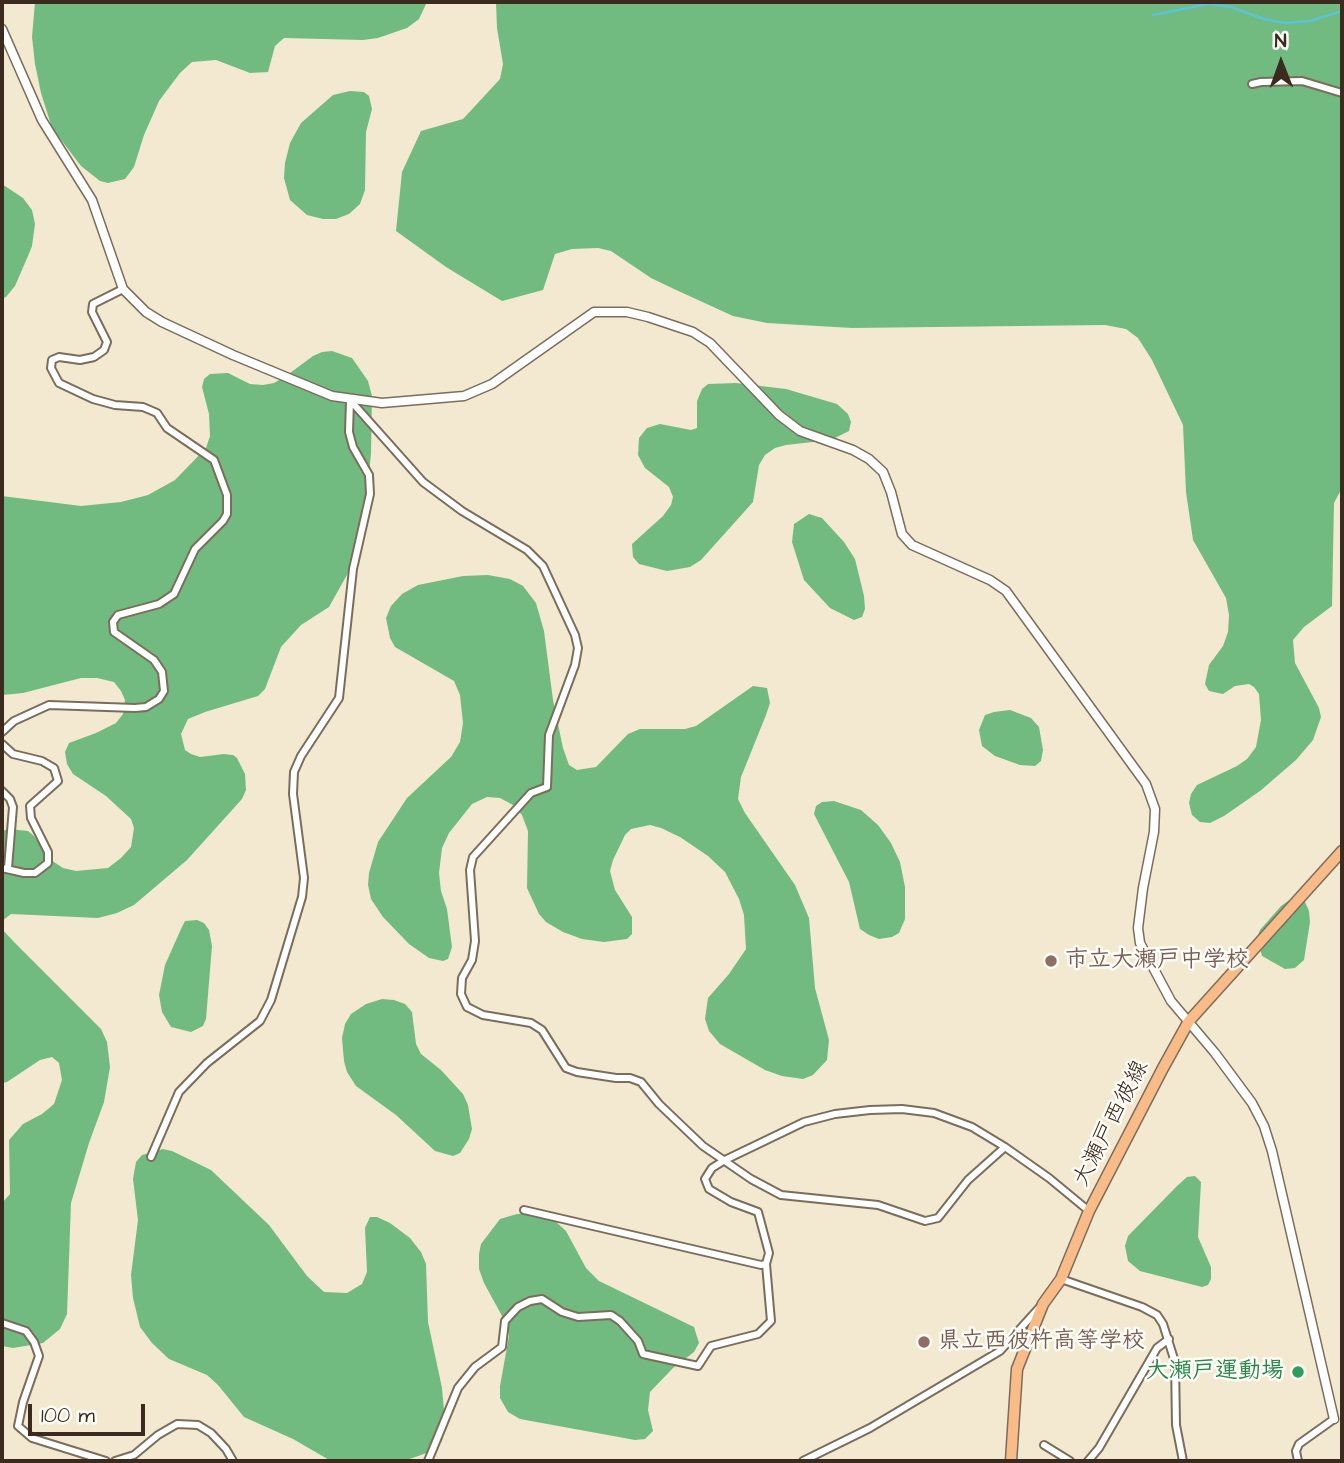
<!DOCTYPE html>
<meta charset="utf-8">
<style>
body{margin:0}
#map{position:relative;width:1344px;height:1463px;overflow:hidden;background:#f2e9d0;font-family:"Architects Daughter",sans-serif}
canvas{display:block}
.frame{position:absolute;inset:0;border:4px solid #3b2a1e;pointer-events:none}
.north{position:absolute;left:1246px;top:28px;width:70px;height:70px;-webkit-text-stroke:5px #fdfcf7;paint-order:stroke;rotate:359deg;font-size:19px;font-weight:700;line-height:28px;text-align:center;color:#3b2a1e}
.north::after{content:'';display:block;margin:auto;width:24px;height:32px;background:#3b2a1e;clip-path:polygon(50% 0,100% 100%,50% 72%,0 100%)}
.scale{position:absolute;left:28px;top:1404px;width:117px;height:32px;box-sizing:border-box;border:4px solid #3b2a1e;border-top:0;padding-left:9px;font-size:21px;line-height:24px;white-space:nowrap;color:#3b2a1e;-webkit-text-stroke:5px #fdfcf7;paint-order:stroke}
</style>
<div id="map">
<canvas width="1344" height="1463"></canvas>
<div class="frame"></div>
<div class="north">N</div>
<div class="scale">100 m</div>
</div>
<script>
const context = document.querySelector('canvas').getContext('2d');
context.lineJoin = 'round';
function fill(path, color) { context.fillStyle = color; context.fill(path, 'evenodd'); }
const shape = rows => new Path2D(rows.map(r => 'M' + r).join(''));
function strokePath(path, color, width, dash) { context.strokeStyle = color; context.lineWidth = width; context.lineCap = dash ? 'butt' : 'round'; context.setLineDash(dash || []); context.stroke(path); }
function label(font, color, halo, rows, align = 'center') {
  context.font = font + ' "Architects Daughter","Klee One",sans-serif'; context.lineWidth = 5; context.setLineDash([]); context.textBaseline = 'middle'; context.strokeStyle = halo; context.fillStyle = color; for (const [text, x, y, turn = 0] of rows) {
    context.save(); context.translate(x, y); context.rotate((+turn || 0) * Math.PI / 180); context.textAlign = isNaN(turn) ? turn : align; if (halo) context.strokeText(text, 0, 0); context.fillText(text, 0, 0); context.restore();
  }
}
const forest = shape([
 [35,2,427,2,419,19,407,28,378,38,363,40,284,38,275,46,268,72,250,73,216,60,192,62,180,73,159,101,144,135,134,167,125,179,108,183,100,181,81,166,52,128,41,93,35,64,32,37],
 [496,2,1342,2,1342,488,1334,503,1332,606,1304,627,1293,640,1295,663,1319,708,1321,717,1313,740,1296,760,1260,791,1224,816,1210,823,1200,822,1192,815,1189,803,1191,794,1197,785,1237,766,1247,759,1256,747,1261,720,1259,694,1254,687,1249,684,1235,686,1223,694,1209,691,1205,684,1209,665,1223,646,1228,632,1229,615,1226,598,1193,540,1186,492,1183,425,1152,360,1138,338,1126,329,1105,325,852,328,767,323,733,316,674,289,651,278,611,251,598,248,572,249,555,254,543,290,502,301,446,267,396,231,402,172,421,131,463,119,500,79,503,64,497,28],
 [350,91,364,92,369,96,372,109,366,132,365,190,360,204,349,214,336,219,323,219,307,215,290,200,284,178,285,163,290,143,301,123,333,95],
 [2,184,23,198,32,210,35,224,32,246,28,256,15,286,6,297,2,299],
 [332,351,352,358,368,381,372,396,371,454,364,518,357,546,348,573,329,607,301,625,281,647,265,689,258,696,205,712,188,719,181,734,185,750,191,754,200,757,224,754,233,755,237,758,245,774,246,790,242,799,187,860,134,905,117,913,98,918,11,914,2,921,2,929,14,942,101,1029,107,1042,110,1067,104,1102,89,1143,71,1203,67,1314,60,1329,43,1343,13,1348,2,1346,2,1203,10,1194,9,1140,23,1124,42,1114,54,1104,62,1080,59,1063,52,1057,40,1060,7,1082,2,1083,2,831,9,829,28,831,34,836,48,858,63,868,76,871,108,868,121,858,131,847,134,828,131,819,106,796,73,774,67,764,65,752,69,743,96,733,116,723,123,714,125,700,121,691,114,682,97,678,81,678,23,693,2,695,2,496,81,506,121,502,148,495,175,480,206,448,210,436,209,414,202,387,204,379,210,374,228,373,250,384,263,385,274,383,286,376,313,356,322,352],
 [736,383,786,389,837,404,848,414,851,422,849,431,831,440,786,445,775,448,765,455,759,465,753,502,701,560,690,567,667,571,639,564,633,557,632,544,663,516,671,505,673,497,669,487,645,468,638,455,639,438,647,428,660,424,691,430,697,428,697,401,702,389,708,384],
 [809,514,822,518,844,542,855,559,864,596,865,609,862,617,854,620,830,608,804,580,792,542,794,524],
 [488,575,510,579,523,586,536,603,544,631,553,700,563,748,569,765,577,770,596,767,628,734,640,729,685,729,696,726,753,686,767,688,770,703,766,715,741,777,738,799,745,813,795,885,809,918,815,988,829,1040,827,1060,813,1075,803,1079,782,1076,765,1070,720,1044,709,1031,705,1019,708,998,729,974,746,949,744,915,739,899,725,872,708,856,680,837,661,828,650,825,631,829,625,835,613,860,610,871,615,890,632,917,632,934,627,939,604,942,582,939,563,932,546,922,539,914,527,888,528,831,522,815,513,805,500,798,487,797,472,804,449,833,442,848,439,873,441,891,447,909,452,947,448,959,443,961,429,958,409,944,383,917,371,899,368,885,369,873,378,842,407,798,451,757,460,742,463,723,460,695,454,681,395,647,390,638,386,618,391,606,402,594,418,585,463,576],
 [1010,710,1031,718,1039,727,1043,750,1041,761,1035,766,1020,765,995,756,982,746,979,730,985,715,994,712],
 [834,801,861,810,878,825,891,843,900,862,905,887,905,919,899,933,892,937,879,939,869,935,860,929,849,882,814,814,816,806,822,802],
 [1299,898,1305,902,1309,911,1310,922,1304,960,1295,968,1285,969,1262,956,1257,938,1260,930,1281,906,1291,899],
 [197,920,204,923,209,930,212,946,206,1019,203,1026,191,1032,171,1027,162,1012,159,995,165,965,181,929,185,921],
 [382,999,394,1000,405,1004,412,1012,416,1044,421,1054,441,1070,463,1094,468,1105,472,1129,469,1139,460,1153,453,1156,435,1151,396,1115,356,1086,347,1072,344,1061,342,1038,345,1024,351,1014,366,1004],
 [163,1149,172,1151,211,1170,269,1225,307,1276,324,1292,347,1293,362,1284,367,1272,365,1228,370,1217,377,1217,390,1223,410,1238,421,1252,426,1264,428,1322,442,1388,445,1422,442,1441,435,1450,404,1461,331,1461,293,1439,244,1417,218,1385,207,1375,169,1359,152,1343,140,1327,133,1298,131,1275,138,1220,133,1179,136,1162,142,1155],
 [1195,1176,1201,1182,1198,1237,1211,1267,1211,1279,1208,1285,1202,1287,1140,1271,1128,1261,1125,1246,1128,1236,1177,1186,1187,1177],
 [533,1213,543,1214,555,1221,566,1231,586,1268,599,1281,694,1327,699,1343,694,1352,673,1368,650,1392,648,1410,653,1431,645,1439,635,1440,520,1419,508,1412,500,1398,500,1386,509,1336,507,1325,484,1283,479,1269,479,1254,481,1244,500,1219,517,1214]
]);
const stream = shape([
 [1153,15,1208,4,1231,7,1264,19,1285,23,1310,21,1342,11]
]);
const minor = shape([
 [1252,84,1261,82,1302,81,1342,93],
 [350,400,423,482,462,511,527,550,543,566,575,635,578,648,575,665,549,735,547,787,531,793,473,857,470,870,475,941,472,960,462,978,461,994,467,1007,483,1015,531,1023,542,1030,566,1068,577,1072,616,1078,630,1078,641,1082,659,1104,703,1146,751,1179,781,1195,878,1205,925,1221,938,1218,968,1180,1005,1147,1049,1178,1089,1211],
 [2,732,14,721,49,705,135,708,146,707,159,699,164,691,162,672,154,660,114,632,113,622,118,615,159,604,174,594,195,549,223,521,227,514,227,495,214,460,167,428,157,413,143,407,115,405,93,399,59,383,51,368,52,360,59,357,80,360,94,357,104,350,107,342,92,312,93,304,123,289],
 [2,744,13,754,42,761,54,768,58,781,30,806,31,818,48,852,48,863,35,873,24,873,2,868],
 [2,791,10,799,13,807,8,868],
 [151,1157,179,1092,207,1063,260,1021,271,1000,302,897,304,878,293,794,294,772,301,756,339,698,353,569,370,494,369,475,353,447,349,432,350,400],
 [524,1210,761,1265,766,1264],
 [1061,1279,1142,1307,1157,1315,1163,1324,1175,1362,1176,1425,1183,1461],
 [2,1323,26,1331,34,1342,39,1356,23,1402,18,1426,32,1438,106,1461],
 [1044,1445,1070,1461],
 [115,1461,134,1455,158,1435,177,1424,198,1425,211,1433,226,1449,233,1461],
 [428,1461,458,1388,475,1367,502,1347,505,1321,518,1307,530,1301,542,1299,562,1312,578,1317,611,1315,620,1321,638,1341,643,1354,698,1366,711,1346,758,1334,771,1321,766,1264,769,1253,758,1212,731,1202,709,1189,705,1179,712,1168,725,1160,804,1122,835,1114,870,1110,902,1109,934,1113,972,1127,1005,1147],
 [803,1461,870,1428,1000,1351,1039,1308],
 [1088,1461,1099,1448,1157,1348,1169,1339],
 [1298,1461,1296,1451,1299,1444,1334,1419]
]);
const tertiary = shape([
 [2,29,42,120,92,200,123,289,146,312,162,322,233,355,332,396,382,403,464,396,492,384,594,312,627,312,648,317,693,332,710,343,779,415,800,431,853,450,869,459,883,472,891,492,902,534,912,545,990,580,1006,591,1146,784,1155,809,1154,832,1143,888,1138,928,1140,943,1171,1001,1215,1053,1252,1103,1264,1126,1272,1151,1334,1419]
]);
const primary = shape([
 [1011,1461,1017,1369,1043,1304,1061,1279,1089,1211,1163,1068,1189,1021,1342,851]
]);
const markers = [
 [1051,961,7,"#8d6e63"],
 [924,1342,7,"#8d6e63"],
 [1298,1372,7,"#2e9e5b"]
];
const educationNames = [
 ["市立大瀬戸中学校",1065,961],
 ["県立西彼杵高等学校",938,1342]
];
const streetNames = [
 ["大瀬戸西彼線",1112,1124,-63]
];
const leisureNames = [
 ["大瀬戸運動場",1284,1372]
];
fill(forest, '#71bb81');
strokePath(stream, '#5bc3d8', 2.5);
strokePath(minor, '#7b6d5c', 10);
strokePath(tertiary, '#7b6d5c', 11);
strokePath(primary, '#7b6d5c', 13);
strokePath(minor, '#fff', 6);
strokePath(tertiary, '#fff', 8);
strokePath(primary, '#f9bc89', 10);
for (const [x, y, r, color] of markers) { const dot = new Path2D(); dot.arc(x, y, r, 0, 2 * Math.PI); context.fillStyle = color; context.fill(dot); strokePath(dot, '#fdfcf7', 2.5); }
label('bold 23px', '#785e54', '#fdfcf7', educationNames, 'left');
label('23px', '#3b2a1e', '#fdfcf7', streetNames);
label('bold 23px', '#27864d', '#fdfcf7', leisureNames, 'right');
</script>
